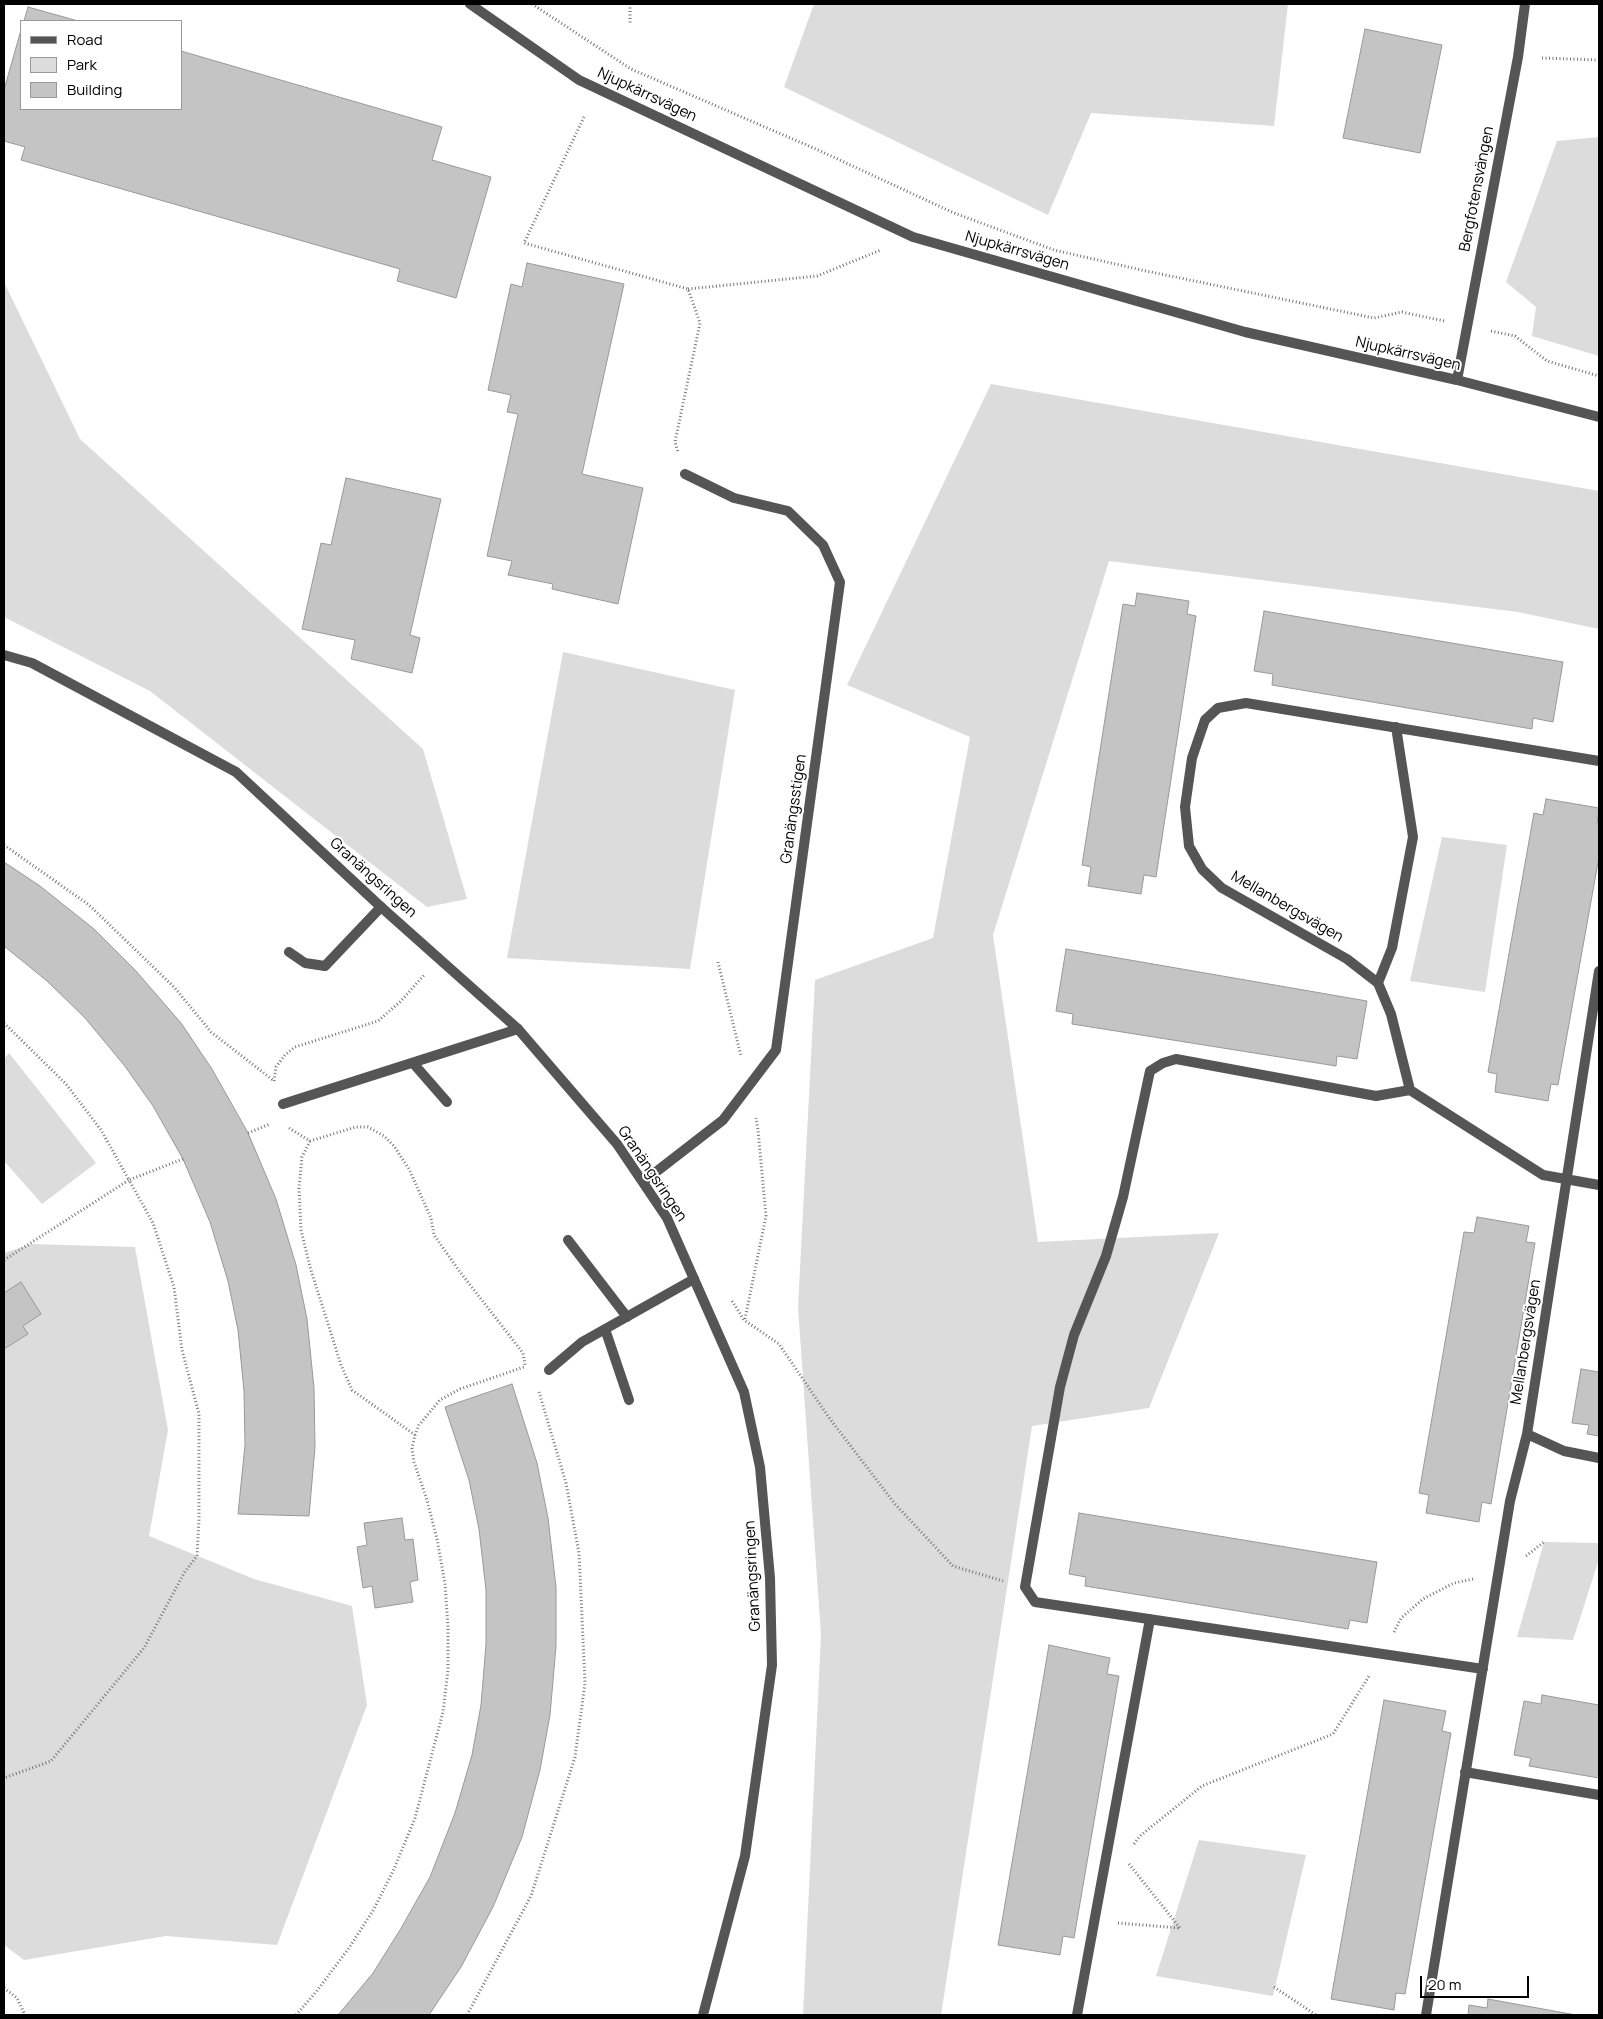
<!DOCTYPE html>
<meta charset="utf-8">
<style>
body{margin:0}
#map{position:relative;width:1603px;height:2019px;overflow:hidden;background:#fff;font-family:Manrope,sans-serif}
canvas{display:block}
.frame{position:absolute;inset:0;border:5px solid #000;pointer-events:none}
.legend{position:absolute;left:20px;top:20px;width:162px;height:90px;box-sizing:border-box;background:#fff;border:1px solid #999;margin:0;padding:6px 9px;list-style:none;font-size:15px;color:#000}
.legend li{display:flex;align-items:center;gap:10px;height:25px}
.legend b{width:25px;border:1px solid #999}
.scale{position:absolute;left:1420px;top:1976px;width:109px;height:22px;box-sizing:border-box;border:2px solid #000;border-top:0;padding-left:6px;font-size:15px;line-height:18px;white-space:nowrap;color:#000;-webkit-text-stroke:4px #fff;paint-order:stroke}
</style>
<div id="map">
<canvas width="1603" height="2019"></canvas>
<div class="frame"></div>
<ul class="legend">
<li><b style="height:6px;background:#555"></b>Road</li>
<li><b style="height:14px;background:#dcdcdc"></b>Park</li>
<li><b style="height:14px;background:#c4c4c4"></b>Building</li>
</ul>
<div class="scale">20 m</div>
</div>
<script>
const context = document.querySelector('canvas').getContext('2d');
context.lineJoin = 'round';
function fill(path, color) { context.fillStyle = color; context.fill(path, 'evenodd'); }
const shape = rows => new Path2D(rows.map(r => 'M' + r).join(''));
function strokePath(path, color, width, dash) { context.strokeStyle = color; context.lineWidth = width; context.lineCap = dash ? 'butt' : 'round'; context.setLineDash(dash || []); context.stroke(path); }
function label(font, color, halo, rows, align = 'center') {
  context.font = font + ' Manrope,sans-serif'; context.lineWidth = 4; context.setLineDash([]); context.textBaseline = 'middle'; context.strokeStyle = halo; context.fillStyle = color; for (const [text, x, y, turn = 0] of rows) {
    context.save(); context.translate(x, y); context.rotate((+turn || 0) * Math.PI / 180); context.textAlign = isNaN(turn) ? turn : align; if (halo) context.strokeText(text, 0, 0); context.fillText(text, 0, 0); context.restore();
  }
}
const green = shape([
 [814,4,1288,4,1274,126,1091,113,1048,215,784,87],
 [1599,137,1599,356,1532,336,1536,307,1506,282,1557,141],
 [4,282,80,439,423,749,467,899,427,907,150,691,4,617],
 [991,384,1599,491,1599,629,1518,612,1109,561,993,935,1038,1242,1219,1233,1149,1408,1032,1426,941,2015,803,2015,821,1635,798,1307,815,980,933,938,970,737,847,685],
 [563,652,735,690,690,969,507,958],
 [1442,837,1507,845,1485,992,1410,981],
 [9,1053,96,1163,42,1204,4,1161,4,1059],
 [31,1244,135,1247,168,1430,149,1536,254,1579,352,1606,367,1705,277,1945,166,1936,24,1960,4,1945,4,1253],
 [1544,1542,1599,1543,1599,1559,1573,1640,1517,1637],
 [1199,1840,1306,1855,1273,1996,1156,1976]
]);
const building = shape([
 [28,7,78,21,24,21,28,7],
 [1365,29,1442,45,1420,153,1343,138,1365,29],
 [21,30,21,109,181,109,181,51,442,127,432,160,491,177,456,298,397,281,400,269,21,160,25,147,4,141,4,90,21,30],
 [527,263,624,284,582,474,643,488,618,604,552,589,553,584,508,575,512,561,487,556,518,414,507,412,511,395,488,390,511,284,522,287,527,263],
 [346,478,441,499,410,635,420,638,412,673,351,659,355,640,302,629,321,543,331,545,346,478],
 [1137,593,1189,601,1187,614,1196,616,1156,877,1144,875,1141,894,1088,886,1091,867,1082,865,1123,604,1135,606,1137,593],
 [1264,611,1563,662,1553,722,1533,718,1532,729,1272,685,1273,674,1254,671,1264,611],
 [1546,799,1599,808,1597,824,1599,825,1599,857,1558,1085,1551,1084,1548,1101,1495,1092,1497,1074,1488,1072,1534,813,1543,815,1546,799],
 [4,862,40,886,94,929,136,971,181,1023,212,1069,248,1133,276,1199,296,1265,307,1319,314,1388,315,1447,309,1516,238,1514,245,1445,244,1391,238,1330,228,1281,210,1222,183,1159,153,1106,124,1065,85,1018,47,981,4,946,4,862],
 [1066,949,1367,1001,1357,1059,1337,1056,1336,1066,1072,1024,1073,1014,1056,1011,1066,949],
 [1477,1217,1529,1226,1526,1242,1535,1243,1491,1504,1482,1502,1479,1522,1426,1513,1429,1495,1419,1493,1464,1232,1474,1233,1477,1217],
 [21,1282,41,1314,23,1326,28,1334,4,1349,4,1293,21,1282],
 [1581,1369,1599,1372,1599,1436,1587,1434,1589,1425,1572,1423,1581,1369],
 [512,1384,537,1463,548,1518,556,1587,556,1646,550,1715,540,1770,522,1837,493,1907,461,1967,429,2015,338,2015,373,1973,400,1930,430,1877,455,1813,472,1755,481,1705,486,1644,486,1590,479,1529,469,1480,445,1407,512,1384],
 [1079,1513,1377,1562,1367,1623,1350,1620,1348,1629,1085,1586,1086,1577,1069,1574,1079,1513],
 [402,1518,405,1540,413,1539,418,1580,410,1582,413,1602,375,1608,372,1586,363,1588,357,1547,367,1545,364,1523,402,1518],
 [1049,1645,1110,1658,1107,1674,1119,1676,1074,1938,1063,1936,1060,1955,998,1945,1049,1645],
 [1542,1695,1599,1705,1599,1778,1529,1766,1531,1758,1514,1755,1524,1701,1541,1704,1542,1695],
 [1384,1700,1446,1711,1442,1731,1451,1733,1405,1994,1396,1993,1394,2010,1331,1999,1384,1700],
 [1488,1999,1576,2015,1468,2015,1469,2005,1487,2008,1488,1999]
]);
const path = shape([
 [532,4,631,69,818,150,954,213,1054,250,1146,271,1374,318,1402,312,1444,321],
 [630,4,630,23],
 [1542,58,1599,60],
 [584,117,524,243,688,289,700,323,675,442,678,452],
 [688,289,817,276,881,250],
 [1491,331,1515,336,1547,361,1599,376],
 [4,845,89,905,175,988,211,1032,274,1081],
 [718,962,741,1056],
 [4,1023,66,1084,101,1130,129,1180,183,1159],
 [274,1081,276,1067,285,1055,295,1047,378,1021,401,1001,424,975],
 [289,1128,310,1141,356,1127,368,1127,384,1136,394,1146,409,1169,431,1218,434,1235,460,1272,523,1353,525,1365],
 [248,1133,270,1124],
 [310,1141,302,1157,299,1188,301,1230,310,1267,341,1365,352,1390,415,1435],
 [4,1260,129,1180,153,1223,174,1287,182,1350,199,1414,199,1519,197,1556,184,1573,144,1648,51,1761,4,1778],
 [732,1301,744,1320,779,1344,830,1419,895,1504,953,1566,1003,1581],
 [745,1319,766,1216,758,1130,756,1118],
 [1526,1556,1544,1542],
 [1394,1632,1401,1618,1423,1599,1454,1583,1473,1579],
 [1134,1844,1140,1836,1202,1786,1333,1734,1369,1676],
 [1129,1864,1180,1928],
 [1118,1923,1179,1928],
 [1274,1987,1316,2015],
 [4,1988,17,1998,25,2015],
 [296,2015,316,1992,349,1948,374,1909,395,1867,415,1818,443,1712,448,1670,448,1628,445,1584,437,1539,427,1500,414,1462,412,1448,415,1435,419,1425,440,1400,460,1389,524,1367],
 [467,2015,531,1896,575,1757,585,1683,579,1553,566,1483,539,1392]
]);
const service = shape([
 [1599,761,1246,703,1218,708,1205,720,1192,758,1185,807,1189,846,1202,869,1222,888,1347,959,1378,983,1391,1014,1410,1090,1543,1175,1599,1185],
 [289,952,305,963,325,966,381,907],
 [1378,983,1392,948,1413,837,1396,727],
 [413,1063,447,1102],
 [1410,1090,1376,1096,1176,1059,1163,1063,1150,1071,1123,1197,1106,1256,1074,1335,1060,1387,1025,1587,1035,1602,1483,1669],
 [283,1104,518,1029],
 [568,1240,627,1317],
 [605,1329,629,1400],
 [549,1370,582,1342,694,1279],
 [1527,1434,1564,1451,1599,1458],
 [1465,1772,1599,1795],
 [1077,2015,1150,1619],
 [1426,2015,1510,1501,1527,1434,1599,971]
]);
const minor = shape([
 [470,4,579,80,913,237,1245,332,1457,380,1599,417],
 [1457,380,1518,57,1525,4],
 [4,655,32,663,236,772,381,907,518,1029,617,1144,667,1218,744,1392,760,1467,770,1578,772,1665,745,1856,703,2015],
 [643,1182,723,1120,776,1050,840,582,823,545,788,511,734,498,685,474]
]);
const streetNames = [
 ["Njupkärrsvägen",647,95,25],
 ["Bergfotensvängen",1477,189,-79],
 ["Njupkärrsvägen",1017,251,16],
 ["Njupkärrsvägen",1408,354,13],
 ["Granängsstigen",794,809,-82],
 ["Granängsringen",373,878,42],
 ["Mellanbergsvägen",1287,907,30],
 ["Granängsringen",652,1174,56],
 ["Mellanbergsvägen",1526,1342,-81],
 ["Granängsringen",753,1576,-93]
];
fill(green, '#dcdcdc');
fill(building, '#c4c4c4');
strokePath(building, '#999', 1);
strokePath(path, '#777', 3, [1, 2.5]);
strokePath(service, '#555', 10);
strokePath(minor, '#555', 10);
label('15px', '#000', '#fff', streetNames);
</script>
